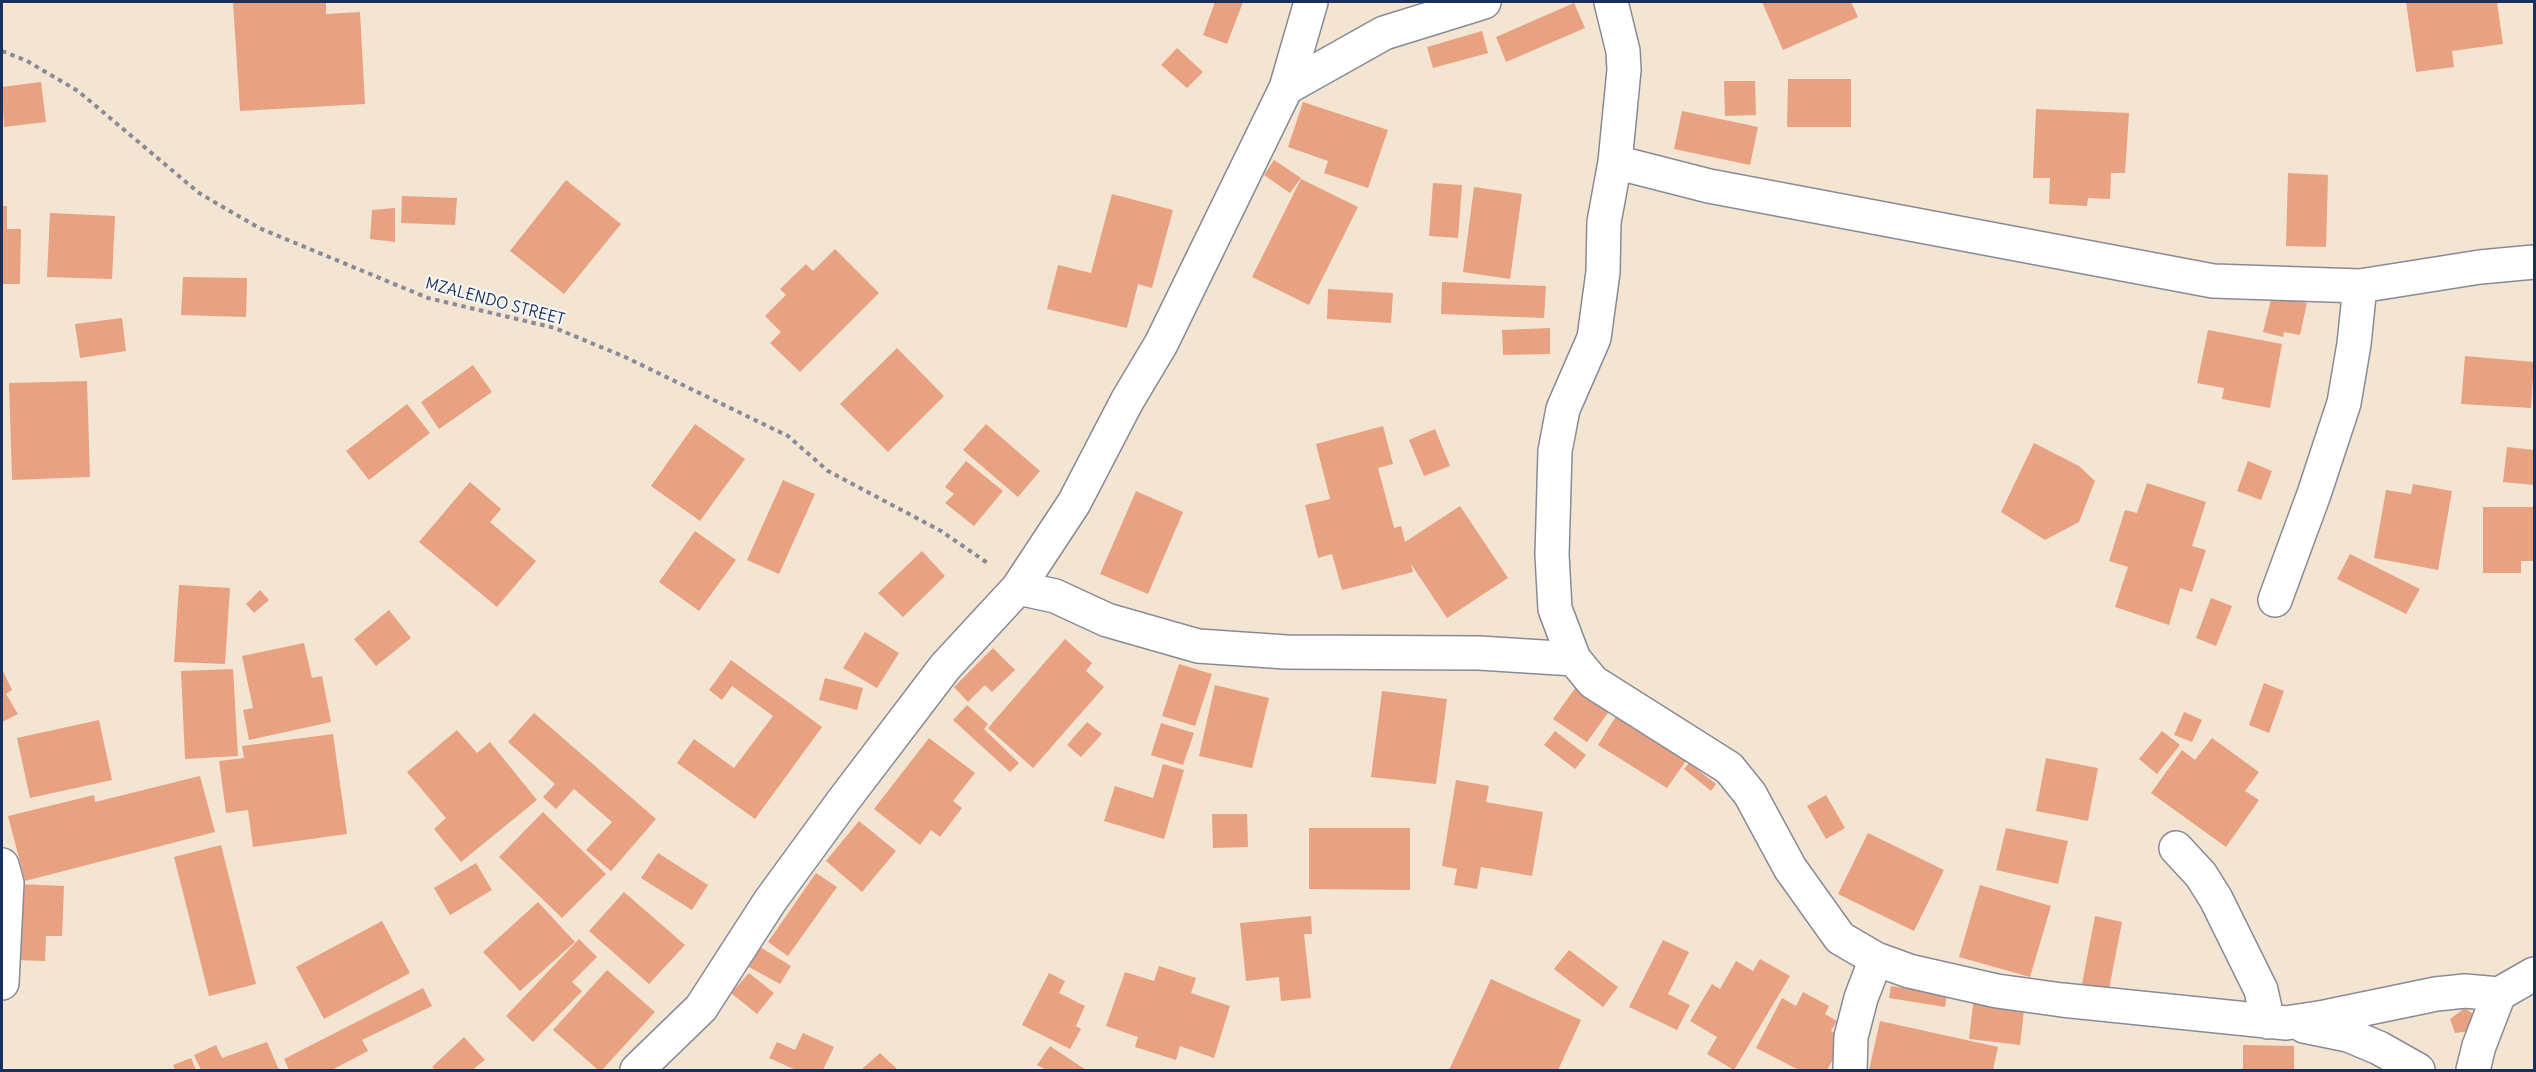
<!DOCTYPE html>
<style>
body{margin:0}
#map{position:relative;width:2536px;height:1072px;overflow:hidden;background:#f4e5d2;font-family:Delius,sans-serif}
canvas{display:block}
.frame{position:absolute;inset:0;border:3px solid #1b2f5e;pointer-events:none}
</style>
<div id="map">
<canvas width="2536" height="1072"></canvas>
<div class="frame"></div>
</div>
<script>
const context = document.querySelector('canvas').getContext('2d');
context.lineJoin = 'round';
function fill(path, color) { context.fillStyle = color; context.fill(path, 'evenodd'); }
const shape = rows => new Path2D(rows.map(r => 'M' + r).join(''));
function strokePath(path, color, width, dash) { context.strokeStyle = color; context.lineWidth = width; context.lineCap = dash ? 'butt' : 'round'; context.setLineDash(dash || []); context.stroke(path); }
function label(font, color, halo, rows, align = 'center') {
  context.font = font + ' Delius,sans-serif'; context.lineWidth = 4.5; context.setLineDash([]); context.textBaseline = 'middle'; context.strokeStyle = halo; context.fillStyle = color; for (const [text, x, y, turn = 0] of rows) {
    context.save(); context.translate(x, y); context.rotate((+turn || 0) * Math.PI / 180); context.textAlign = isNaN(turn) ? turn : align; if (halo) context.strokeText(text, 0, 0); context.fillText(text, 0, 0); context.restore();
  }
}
const building = shape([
 [233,2,326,2,326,14,360,12,365,104,240,111],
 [1215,2,1243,2,1227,44,1203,35],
 [1762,2,1851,2,1858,17,1783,50],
 [2406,2,2497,2,2503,44,2452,51,2454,67,2416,72],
 [1574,3,1585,28,1506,62,1496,37],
 [1482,31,1488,53,1433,68,1427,47],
 [1177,48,1203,72,1187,88,1161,65],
 [1788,79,1851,79,1851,127,1787,127],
 [1724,81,1755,81,1756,115,1725,116],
 [41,82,46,122,4,127,2,87],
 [1303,102,1388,130,1368,188,1324,173,1328,161,1288,147],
 [2036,109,2129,113,2125,173,2111,173,2110,199,2088,198,2087,206,2049,204,2050,178,2033,178],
 [1682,111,1758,127,1750,165,1674,149],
 [1274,160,1301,178,1290,193,1264,175],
 [2288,173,2328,175,2326,247,2286,246],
 [1301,179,1358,207,1309,305,1252,277],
 [566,180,621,224,564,294,510,251],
 [1433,183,1462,185,1458,238,1429,236],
 [1474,187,1522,194,1510,279,1463,272],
 [1112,194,1173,210,1152,288,1138,284,1127,328,1047,309,1058,265,1091,273],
 [402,196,457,198,455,225,401,223],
 [2,206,7,206,7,229,21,229,20,284,2,284],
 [395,208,395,242,370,239,372,210],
 [50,213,115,216,112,279,47,277],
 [835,249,879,293,800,372,770,343,781,332,765,316,786,295,780,289,806,264,813,271],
 [183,277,247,278,246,317,181,315],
 [1442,282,1546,286,1544,318,1441,314],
 [1328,289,1393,293,1391,323,1327,319],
 [2272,295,2307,303,2300,335,2284,332,2283,337,2263,332],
 [122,318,126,351,80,358,75,324],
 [1550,328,1550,354,1503,355,1502,330],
 [2208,330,2282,344,2270,408,2222,399,2224,388,2197,383],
 [897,348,944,396,888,452,840,404],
 [2465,356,2534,362,2531,408,2461,404],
 [473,365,492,392,439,429,421,402],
 [87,381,90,477,12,480,9,383],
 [407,404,430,433,369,480,346,451],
 [695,424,745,459,700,521,651,486],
 [986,424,1040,471,1018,497,963,450],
 [1383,426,1393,464,1378,468,1394,528,1401,526,1405,542,1460,506,1508,578,1447,618,1411,564,1413,572,1342,590,1332,554,1318,558,1305,505,1330,499,1316,444],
 [1435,429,1450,466,1424,476,1409,440],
 [2034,443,2079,466,2095,481,2079,522,2045,540,2001,512],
 [2507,447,2534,450,2534,485,2503,482],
 [966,461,1003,491,974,526,945,503,954,494,945,487],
 [2248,461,2272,471,2261,500,2237,491],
 [783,480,815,494,779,574,747,560],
 [470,482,501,509,490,522,536,561,497,607,419,542],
 [2147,483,2206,502,2192,546,2206,550,2192,592,2180,588,2169,625,2115,607,2128,567,2109,561,2125,510,2137,513],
 [2413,484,2452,491,2438,570,2374,558,2386,490,2411,494],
 [1136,491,1183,512,1148,594,1100,574],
 [2483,507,2534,507,2534,561,2521,561,2521,573,2483,573],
 [695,531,736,560,699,611,659,582],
 [922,551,945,576,903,617,878,593],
 [2350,554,2420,589,2406,614,2337,579],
 [179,585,230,588,225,664,174,662],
 [260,590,269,600,254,613,246,604],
 [2211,598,2232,606,2216,646,2196,638],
 [389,610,411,638,376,666,354,639],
 [865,632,899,653,877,688,843,668],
 [1065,639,1092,663,1086,671,1104,687,1033,768,988,728],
 [304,643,312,678,322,676,331,722,249,740,243,710,253,708,242,656],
 [993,648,1015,670,992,692,985,685,968,702,954,687],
 [731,660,822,727,755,819,677,763,694,739,734,768,773,716,732,686,722,700,709,690],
 [1179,664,1212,674,1195,726,1162,716],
 [2,669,12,690,6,694,18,714,2,722],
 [233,669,238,756,185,759,181,671],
 [825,678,863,688,857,710,819,700],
 [2264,683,2284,691,2269,733,2249,725],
 [1215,685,1269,698,1252,768,1199,756],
 [1576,687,1610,710,1587,742,1553,719],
 [1382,691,1447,699,1436,784,1371,777],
 [967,705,988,724,984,729,1019,763,1010,772,953,720],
 [2184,712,2202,720,2192,742,2174,735],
 [534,713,656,819,611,871,586,850,612,822,574,789,556,809,543,797,555,784,508,742],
 [1618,713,1688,758,1667,788,1598,745],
 [99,720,112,780,30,798,17,738],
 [1087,722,1102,734,1081,757,1067,745],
 [1161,723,1194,733,1183,765,1151,755],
 [457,730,477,753,490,742,537,800,461,862,434,829,446,818,407,772],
 [1555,731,1586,755,1575,769,1544,745],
 [2162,731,2180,745,2157,774,2139,759],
 [333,734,347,834,253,847,248,810,226,813,219,761,244,758,242,746],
 [929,738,975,773,953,801,962,808,940,837,931,830,920,845,874,809],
 [2212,738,2259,772,2245,791,2259,800,2226,847,2151,793,2182,750,2195,760],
 [2046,758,2098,768,2088,821,2036,811],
 [1689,763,1716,784,1711,791,1684,769],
 [1163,764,1184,770,1164,839,1104,821,1115,786,1153,798],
 [200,776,215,832,25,881,8,816,94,795,95,802],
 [1456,780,1489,786,1486,802,1543,812,1532,876,1481,867,1477,889,1454,885,1457,869,1442,866],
 [1826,795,1845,828,1826,839,1807,806],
 [543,812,606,874,562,918,499,857],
 [1212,814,1247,814,1248,847,1213,848],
 [859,821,896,851,862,892,826,861],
 [1309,828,1410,828,1410,890,1309,889],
 [2006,828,2068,841,2058,884,1996,870],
 [1868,833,1944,870,1914,931,1838,894],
 [221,845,256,984,209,996,174,857],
 [658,853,708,885,692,910,641,878],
 [476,863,492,890,450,915,434,888],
 [816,873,837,887,788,956,768,942],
 [18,884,64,886,62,936,46,936,45,961,15,960],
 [1980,885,2051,906,2030,977,1959,957],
 [624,892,685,945,649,984,589,931],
 [538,902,575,942,520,991,483,952],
 [1311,916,1312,934,1304,934,1311,998,1281,1001,1279,977,1246,981,1240,923],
 [2095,916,2122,922,2109,989,2082,984],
 [382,921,410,973,324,1019,296,967],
 [579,939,597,957,572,982,582,991,533,1042,506,1016],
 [1663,940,1689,952,1668,994,1690,1005,1677,1030,1629,1007],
 [760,947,791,966,780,984,749,967],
 [1569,950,1618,987,1603,1007,1554,969],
 [1760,959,1790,976,1734,1070,1707,1054,1717,1037,1690,1021,1712,984,1720,989,1736,961,1753,971],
 [1159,966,1196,978,1191,993,1230,1006,1214,1058,1180,1046,1176,1060,1135,1047,1138,1037,1106,1026,1125,972,1154,981],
 [607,970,655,1012,602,1070,598,1070,553,1030],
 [749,973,774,993,757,1014,731,993],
 [1049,973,1065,981,1059,993,1085,1006,1076,1026,1081,1029,1070,1049,1022,1025],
 [1491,979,1581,1020,1558,1070,1449,1070],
 [1891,986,1947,995,1945,1007,1889,998],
 [423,988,432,1006,362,1040,368,1051,332,1070,289,1070,284,1059],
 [1803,992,1829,1006,1825,1014,1837,1021,1831,1031,1845,1038,1827,1070,1799,1070,1756,1048,1782,998,1796,1006],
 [1974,996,2025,1001,2020,1045,1969,1039],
 [2465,1008,2476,1016,2472,1031,2455,1033,2450,1019],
 [1880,1021,1998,1047,1993,1070,1869,1070],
 [803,1033,834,1047,823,1070,796,1070,769,1058,777,1042,795,1050],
 [464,1037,485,1060,472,1070,436,1070,432,1067],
 [267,1042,279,1070,201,1070,194,1055,216,1045,222,1058],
 [2243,1045,2294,1046,2294,1070,2243,1070],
 [1050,1046,1086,1070,1046,1070,1037,1065],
 [880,1053,898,1070,861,1070],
 [191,1058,196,1070,175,1070,173,1065]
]);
const path = shape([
 [2,51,27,61,78,91,199,193,259,228,428,298,555,328,625,357,788,436,828,471,941,531,989,564]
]);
const street = shape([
 [1611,2,1623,51,1624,70,1615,162,1604,222,1603,272,1594,338,1563,409,1555,451,1552,555,1555,609,1574,659,1593,682,1729,768,1750,794,1790,868,1840,938,1876,959,1909,971,1997,991,2062,1000,2286,1023,2325,1017,2436,994,2465,991,2499,994],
 [1286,88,1384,33,1484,2],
 [1615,162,1709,186,2213,281,2360,286,2480,267,2534,262],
 [1018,588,1055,596,1107,620,1198,646,1286,652,1479,653,1574,659],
 [2275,600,2314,494,2344,403,2354,344,2360,286],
 [2176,848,2201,875,2216,899,2261,990,2268,1022],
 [2,865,7,883,2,983],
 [2304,1026,2348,1035,2379,1048,2418,1070],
 [637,1070,701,1008,770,901,843,801,945,667,1018,588,1074,503,1127,401,1161,344,1286,88,1311,2],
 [1850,1070,1851,1037,1861,998,1876,959],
 [2473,1070,2479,1046,2499,994,2534,974]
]);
const streetNames = [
 ["MZALENDO STREET",495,302,15]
];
fill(building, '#e8a181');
strokePath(street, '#888a98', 36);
strokePath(path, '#888a98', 4, [4.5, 4.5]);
strokePath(street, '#fff', 33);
label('16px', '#1b2f5e', '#f6f6f2', streetNames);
</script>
